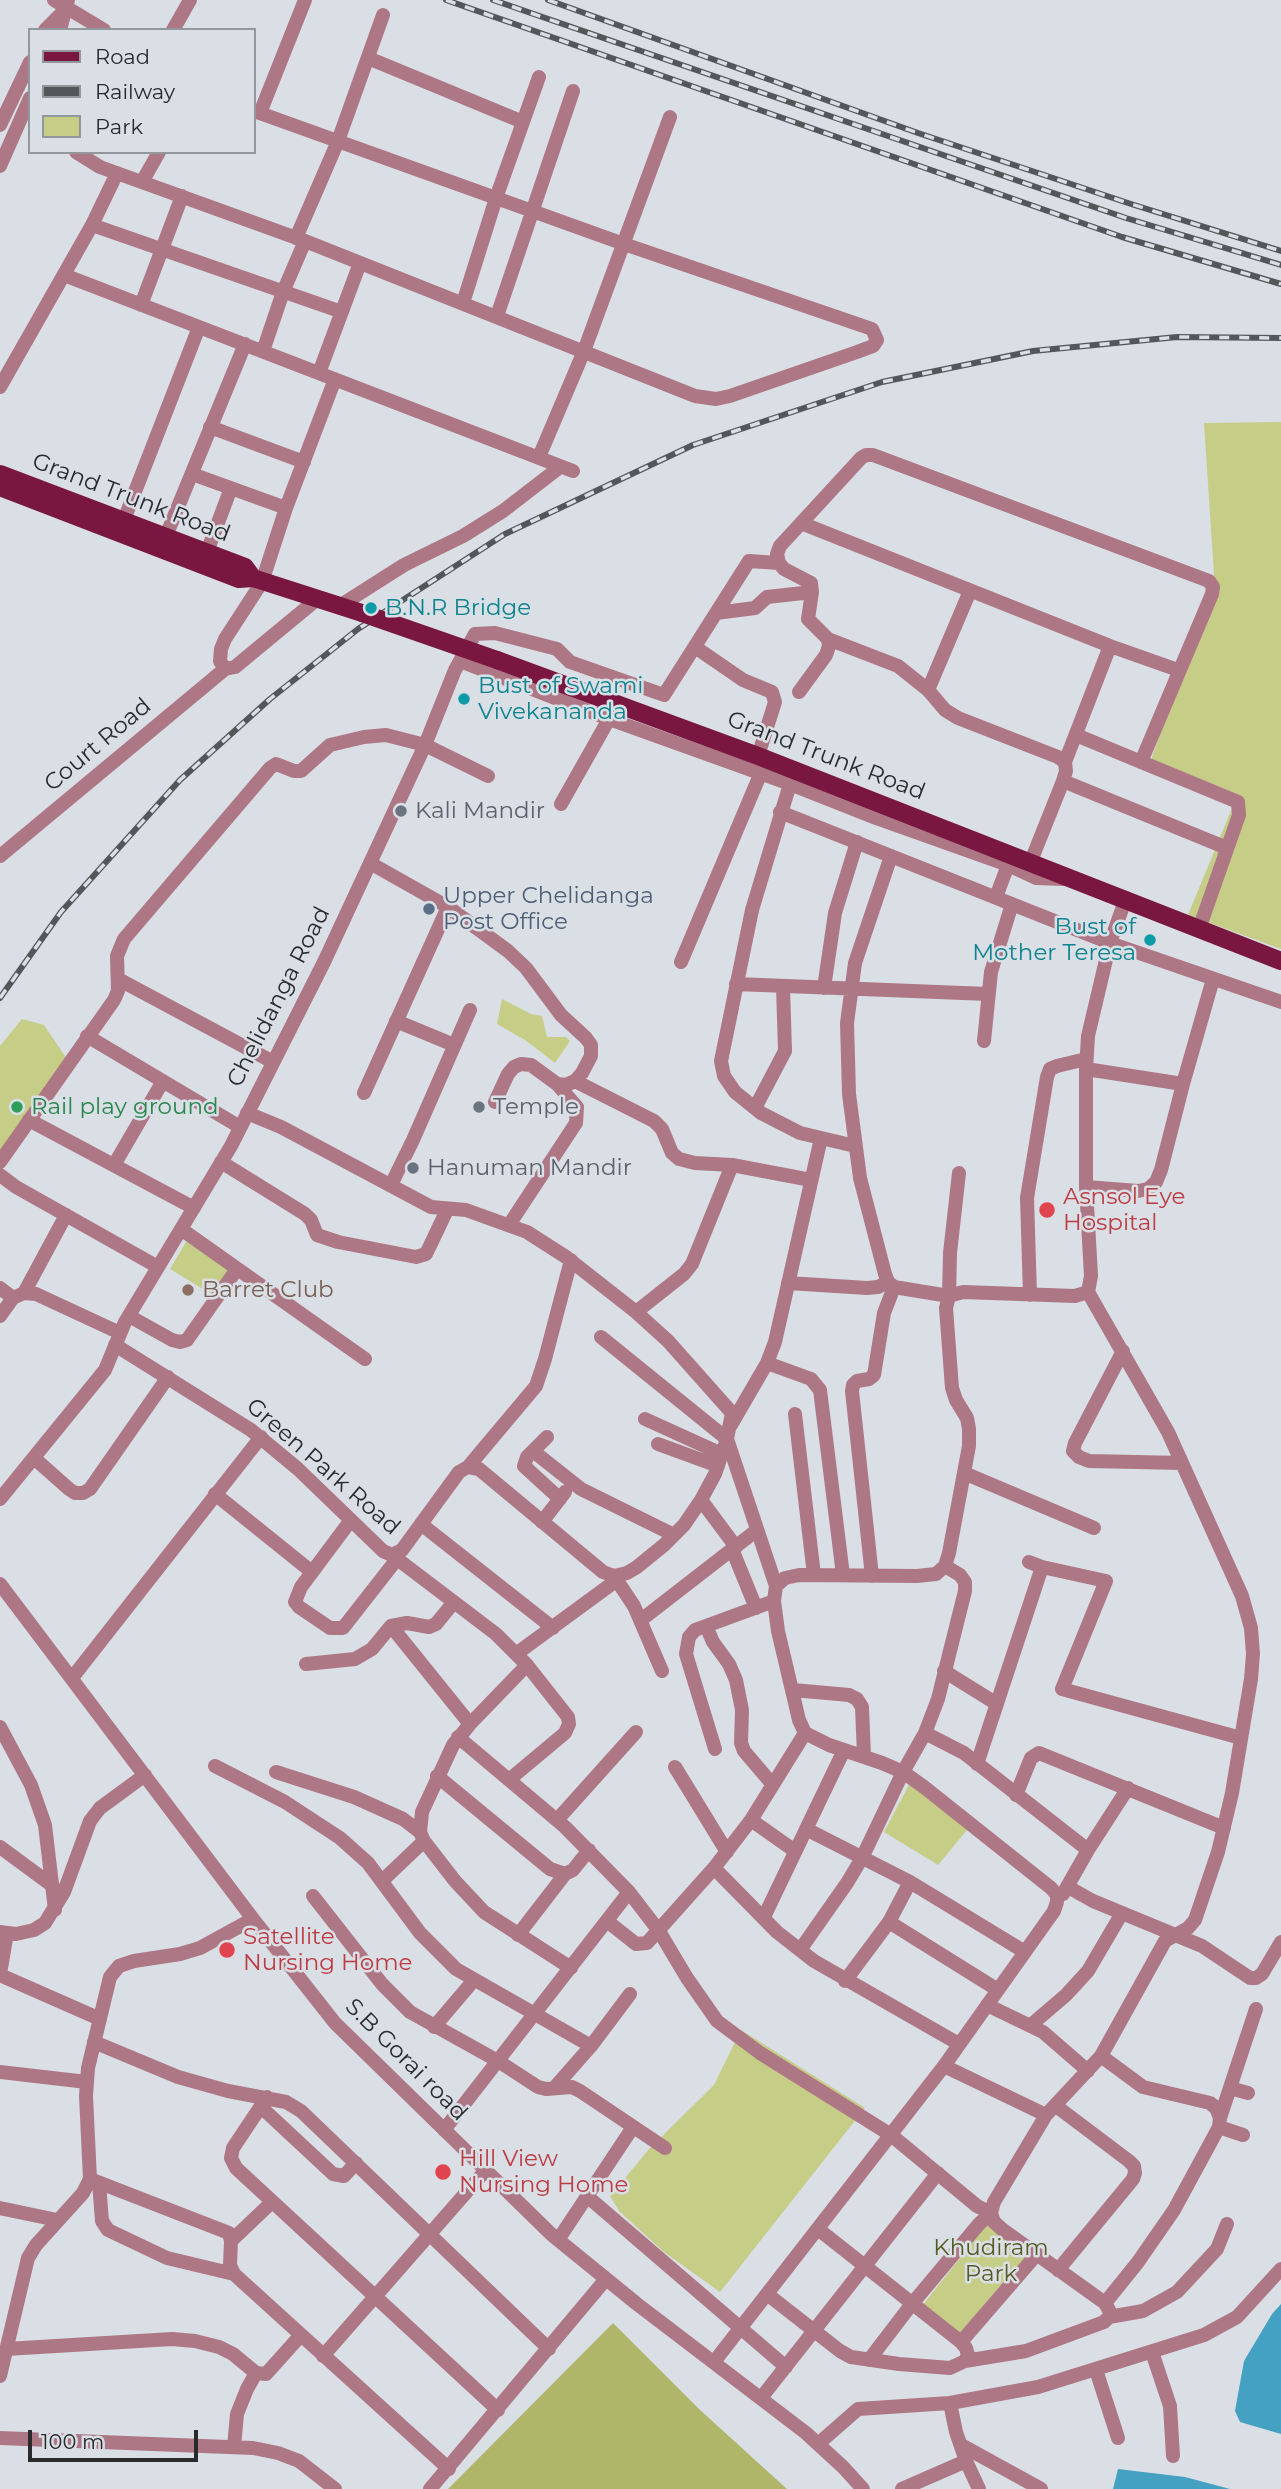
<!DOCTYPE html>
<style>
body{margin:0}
#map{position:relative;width:1281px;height:2489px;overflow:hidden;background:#d9dfe5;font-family:Montserrat,sans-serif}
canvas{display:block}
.legend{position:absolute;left:28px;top:28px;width:228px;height:126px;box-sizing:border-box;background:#d9dfe5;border:2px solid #92979b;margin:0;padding:9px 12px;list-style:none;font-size:21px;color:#282a2c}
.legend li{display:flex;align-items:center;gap:14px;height:35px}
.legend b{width:35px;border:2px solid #92979b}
.scale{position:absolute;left:28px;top:2430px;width:170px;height:32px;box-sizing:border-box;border:4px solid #282a2c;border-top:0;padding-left:9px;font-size:21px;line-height:24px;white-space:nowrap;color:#282a2c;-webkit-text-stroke:5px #d9dfe5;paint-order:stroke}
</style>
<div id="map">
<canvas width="1281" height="2489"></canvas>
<ul class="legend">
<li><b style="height:9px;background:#791740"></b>Road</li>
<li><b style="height:9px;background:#54575a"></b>Railway</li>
<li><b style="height:19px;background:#c6cd87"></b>Park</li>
</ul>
<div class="scale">100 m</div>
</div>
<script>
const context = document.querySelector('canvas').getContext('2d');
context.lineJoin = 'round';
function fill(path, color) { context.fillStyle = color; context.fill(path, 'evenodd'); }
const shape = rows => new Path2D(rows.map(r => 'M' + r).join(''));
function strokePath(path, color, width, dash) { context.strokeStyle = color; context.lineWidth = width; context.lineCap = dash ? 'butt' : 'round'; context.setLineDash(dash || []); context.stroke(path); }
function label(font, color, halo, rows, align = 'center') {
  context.font = font + ' Montserrat,sans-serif'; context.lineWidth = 5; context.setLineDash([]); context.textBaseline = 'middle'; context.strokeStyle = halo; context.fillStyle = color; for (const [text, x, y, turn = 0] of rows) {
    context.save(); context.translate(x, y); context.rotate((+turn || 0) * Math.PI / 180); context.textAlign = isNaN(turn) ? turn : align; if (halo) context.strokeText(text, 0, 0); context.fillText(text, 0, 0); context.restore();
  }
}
const green = shape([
 [1281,422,1281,949,1188,915,1237,796,1150,763,1214,575,1204,423],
 [502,999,531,1014,542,1016,547,1037,566,1037,570,1041,555,1063,525,1040,497,1024],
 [22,1019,44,1025,67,1059,0,1155,0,1046],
 [189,1237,232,1266,211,1294,170,1269],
 [911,1781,972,1824,938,1865,884,1832],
 [741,2030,865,2108,720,2292,664,2252,619,2211,610,2196,650,2148,714,2085],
 [988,2223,1031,2255,959,2339,918,2311]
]);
const forest = shape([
 [613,2323,699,2409,787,2489,448,2489]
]);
const water = shape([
 [1281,2304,1281,2434,1240,2422,1235,2411,1244,2361,1272,2314],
 [1118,2469,1185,2477,1230,2489,1113,2489]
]);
const minor = shape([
 [54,0,104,30],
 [45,30,64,11],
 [60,30,68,0],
 [173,30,190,0],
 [368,58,523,122],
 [260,113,305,0],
 [0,125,30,62],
 [76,152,100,167,305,241,695,396,716,399,730,396,857,352,873,346,877,340,872,329,624,244,254,111],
 [0,166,30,98],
 [142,182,159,152],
 [92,225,342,312],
 [296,238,338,141,383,15],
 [64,275,573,471],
 [463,303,496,198,539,77],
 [141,305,182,196],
 [497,316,573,91],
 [263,351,283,292,305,241],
 [319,373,360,263],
 [0,387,92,225,117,173],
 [210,427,304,462],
 [539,457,584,351,670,117],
 [192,474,286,508],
 [124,520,199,327],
 [801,523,1110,646,1178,670],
 [166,536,245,344],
 [207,552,231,488],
 [338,607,404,565,463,536,503,511,560,467],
 [716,613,755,608,767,597,812,592],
 [828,639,898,666,928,690,945,710,958,718,1058,757,1065,762,1066,771,1063,781,1031,861],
 [695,647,743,680,772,692,775,702,758,756],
 [460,661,609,719,790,784,876,818,1008,865,1036,878,1063,879],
 [225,669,220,661,221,649,225,639,262,582,286,508,335,379],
 [928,690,970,591],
 [799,692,826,655,829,646,828,639,808,619,812,592,811,583,784,569,779,563,777,554,780,546,861,458,866,455,873,455,1209,581,1213,587,1212,594,1141,762],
 [1076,735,1238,802,1239,815,1199,929],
 [1065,762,1110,646],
 [1063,781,1227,848],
 [790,784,752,910,721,1061,724,1076,735,1092,761,1113,800,1133,855,1146],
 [561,804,609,719],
 [780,812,1110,943,1281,1002],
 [0,856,225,669,235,667,316,600],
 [891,856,855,963,847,1023,849,1094,860,1178,885,1274,888,1282,894,1287,949,1296,950,1253,959,1173],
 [370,863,448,907,508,951,526,968,561,1015,586,1038,591,1045,591,1056,582,1073,575,1081,566,1085,557,1084,531,1065,521,1064,514,1067,508,1074,495,1102],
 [996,897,1008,865],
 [681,962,760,775],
 [118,979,273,1062],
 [736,984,988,994],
 [824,988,835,913,857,842],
 [396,1021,454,1045],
 [87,1036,240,1127],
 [984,1041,991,972,1012,904],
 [1086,1069,1183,1084],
 [575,1081,654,1121,662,1129,672,1153,679,1159,695,1163,732,1165,811,1180],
 [364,1093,448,907],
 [755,1108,785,1051,783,987],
 [29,1120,194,1208],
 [0,1162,114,1000,118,991,117,956,124,939,270,768,276,764,294,771,301,771,330,745,364,737,386,735,425,745,488,776],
 [221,1162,305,1214,311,1220,317,1235,338,1242,416,1257,426,1254,447,1210],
 [114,1165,163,1081],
 [0,1175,16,1187,158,1267],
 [391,1185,413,1140,470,1010],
 [1086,1187,1138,1191,1148,1189,1156,1182,1161,1170,1183,1084,1213,979],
 [509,1225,576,1123,577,1107,557,1084],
 [181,1229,365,1359],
 [788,1283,867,1288,878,1287,888,1282],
 [0,1288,13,1298],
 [24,1293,66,1215],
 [1030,1295,1027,1198,1047,1077,1050,1069,1057,1066,1086,1059],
 [636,1312,684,1274,692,1264,732,1165],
 [0,1316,13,1298,24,1293,36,1294,120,1333],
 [129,1316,172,1340,180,1342,187,1340,237,1269],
 [601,1337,727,1439,776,1586],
 [115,1345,251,1430,298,1469,383,1551,392,1555,402,1550,459,1472,468,1467,479,1469,603,1572,614,1576,627,1573,637,1567,664,1545,684,1525,701,1500,715,1474,727,1439,732,1413,668,1341,636,1312,566,1257,527,1232,466,1210,431,1207,281,1127,247,1113],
 [1123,1351,1075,1443,1073,1451,1079,1457,1089,1461,1182,1463],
 [767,1363,811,1379,820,1390,843,1575],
 [795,1414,814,1575],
 [645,1419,722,1454],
 [731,1425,767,1363,775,1342,821,1138],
 [547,1437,527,1457,524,1466,560,1499],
 [658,1444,718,1466],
 [533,1451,581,1489,674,1535],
 [34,1458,69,1489,75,1493,83,1493,90,1489,168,1377],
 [468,1467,536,1386,545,1359,571,1260],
 [964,1473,1094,1528],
 [215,1494,312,1572],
 [0,1499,105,1370,125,1322,231,1146,324,962,425,745,455,670,475,634,495,633,557,649,570,662,664,695,749,561,779,563],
 [701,1500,736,1547],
 [351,1520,301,1587,295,1602,299,1607,330,1628,343,1628,397,1559],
 [542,1522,565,1492],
 [421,1524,553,1628],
 [732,1549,756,1608],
 [392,1555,496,1634,527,1665,568,1717,569,1724,565,1733,510,1779],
 [1029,1562,1042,1567,1106,1581,1062,1689,1241,1738],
 [614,1576,634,1606,662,1671],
 [872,1576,852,1391,853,1385,857,1381,869,1379,874,1375,884,1313,894,1287],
 [0,1584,253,1919,335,2023,551,2234,637,2304,806,2433,843,2467,863,2489],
 [641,1620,757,1530],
 [391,1626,470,1724],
 [706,1626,713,1642,729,1664,736,1680,742,1710,741,1743,744,1751,773,1785],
 [516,1654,617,1580],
 [306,1664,355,1659,372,1649,391,1626,407,1623,429,1627,436,1624,454,1602],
 [527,1665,470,1724,453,1745,422,1812,420,1832,424,1841,455,1881,484,1912,571,1968],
 [944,1671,997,1704],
 [72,1678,261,1437],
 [793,1690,849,1695,857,1699,862,1707,864,1756],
 [0,1727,31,1785,45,1825,55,1910],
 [925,1733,964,1753,1088,1850],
 [458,1737,565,1827,629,1892,659,1931,687,1978,717,2021,760,2053,891,2135,977,2206,991,2213,979,2224,911,2305,869,2360],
 [715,1749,686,1654,689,1637,695,1630,774,1601],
 [977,1764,1042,1567],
 [215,1766,285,1802,340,1838,368,1863,420,1933,456,1969,591,2046],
 [675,1767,727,1852],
 [276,1772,354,1797,403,1819,420,1832],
 [437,1776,550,1869,565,1874,573,1870,589,1850],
 [1016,1795,1031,1758,1039,1753,1224,1828],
 [557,1820,636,1732],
 [751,1820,795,1851],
 [806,1829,910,1882,1025,1952],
 [0,1847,53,1886],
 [714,1868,777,1932,814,1961,959,2044],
 [382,1881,424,1841],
 [1068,1887,1093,1901,1202,1946,1250,1978,1256,1978,1262,1974,1281,1942],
 [1063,1894,1088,1850,1128,1788],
 [313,1896,382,1984,410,2012,498,2061,538,2087,546,2089,572,2087,580,2091,665,2148],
 [764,1917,844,1750],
 [607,1921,636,1944,647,1943,714,1868,751,1820,805,1733],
 [889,1922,998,1990],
 [0,1932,16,1934,34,1930,45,1923,64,1892,90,1821,100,1808,145,1775],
 [518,1935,565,1874],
 [800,1950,847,1883,862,1858,903,1772,925,1733,938,1699,965,1591,965,1582,960,1575,945,1566],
 [0,1974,7,1933],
 [0,1975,100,2019],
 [845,1981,889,1922,910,1882],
 [987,2005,1043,2032,1088,2071],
 [1031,2025,1066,1995,1088,1971,1122,1913],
 [434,2027,474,1980],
 [94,2042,178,2077,228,2091,286,2102,301,2111,549,2349],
 [1101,2056,1143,2087,1210,2103,1216,2108,1220,2118,1219,2127,1174,2210,1138,2262,1105,2303],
 [944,2066,1046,2115],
 [0,2072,87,2082],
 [555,2087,591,2046,630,1994],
 [1230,2088,1248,2093],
 [267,2097,233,2148,231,2158,236,2168,498,2410],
 [1056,2106,1129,2161,1134,2166,1135,2173,1133,2179,1058,2270],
 [261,2107,333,2174,344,2176,356,2163],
 [1220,2118,1256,2009],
 [1219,2127,1243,2135],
 [444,2130,629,1892],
 [90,2179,229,2233,231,2241,230,2265,234,2274,449,2469],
 [99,2183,102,2221,108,2230,167,2258,234,2274],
 [588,2197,786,2367],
 [0,2208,57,2220],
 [558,2240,633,2127],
 [231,2241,272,2202],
 [767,2294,840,2351,851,2357,899,2364,950,2368,965,2361,968,2355,966,2348,961,2342,818,2229],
 [1109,2317,1143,2311,1177,2292,1217,2249,1227,2224],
 [961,2342,1037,2254],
 [6,2349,172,2339,195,2341,219,2347,233,2354,256,2373,266,2374,301,2335],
 [1152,2352,1170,2406,1173,2456],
 [323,2356,485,2171],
 [965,2361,1026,2351,1104,2322,1109,2317,1110,2312,1105,2303,1003,2230,994,2222,991,2213,994,2202,1046,2115,1101,2056,1165,1941,1188,1928,1195,1920,1218,1852,1232,1793,1251,1679,1253,1654,1251,1628,1242,1596,1168,1432,1088,1292],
 [714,2362,944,2066,1054,1911,1057,1902,1057,1895,1051,1888,924,1787,903,1772,882,1763,829,1745,805,1733,799,1720,778,1631,774,1601,776,1586,785,1578,799,1575,917,1576,936,1574,945,1566,949,1553,969,1446,969,1429,967,1418,956,1400,952,1388,946,1308,949,1296,963,1292,1075,1296,1088,1292,1091,1276,1086,1187,1086,1069,1088,1036,1110,943,1126,898],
 [1096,2370,1118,2438],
 [0,2376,28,2258,36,2245,83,2193,90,2179,86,2096,88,2068,110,1977,119,1966,134,1961,180,1954,200,1948,253,1919],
 [761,2398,938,2173],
 [950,2403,956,2432,966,2461,979,2489],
 [0,2438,253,2448,278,2453,299,2461,335,2489],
 [818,2444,858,2409,950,2403,1038,2387,1204,2335,1237,2317,1281,2269],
 [961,2445,1041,2489],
 [234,2447,237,2414,247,2389,256,2373],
 [430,2489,606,2279],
 [902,2489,966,2461]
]);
const major = shape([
 [0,474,245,567,253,578,239,579,0,487],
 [253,578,362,613],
 [497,660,758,756,1281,961]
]);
const rail = shape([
 [446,0,1122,237,1281,284],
 [493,0,1126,218,1281,265],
 [548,0,918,133,1131,204,1281,251],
 [0,998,61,912,180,780,270,699,358,629,505,534,693,445,882,382,1033,351,1177,337,1281,338]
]);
const majorBridge = shape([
 [362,613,497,660]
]);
const markers = [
 [371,608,7,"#0f9aa8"],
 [464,699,7,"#0f9aa8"],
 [401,811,7,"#6b7280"],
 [429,909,7,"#5c6f8a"],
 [1150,940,7,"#0f9aa8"],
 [17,1107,7,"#2e9e5b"],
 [479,1107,7,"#6b7280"],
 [413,1168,7,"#6b7280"],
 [1047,1210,9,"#e0444e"],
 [188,1290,7,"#8d6e63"],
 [227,1950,9,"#e0444e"],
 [443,2172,9,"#e0444e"]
];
const streetNames = [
 ["Grand Trunk Road",131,498,21],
 ["Court Road",98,745,-40],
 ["Grand Trunk Road",826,756,21],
 ["Chelidanga Road",279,997,-63],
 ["Green Park Road",323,1467,41],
 ["S.B Gorai road",406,2060,45]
];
const cultureNames = [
 ["B.N.R Bridge",385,608],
 ["Bust of Swami",478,686],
 ["Vivekananda",478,712],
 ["Bust of",1136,927,"right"],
 ["Mother Teresa",1136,953,"right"]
];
const worshipNames = [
 ["Kali Mandir",415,811],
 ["Temple",493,1107],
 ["Hanuman Mandir",427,1168]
];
const serviceNames = [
 ["Upper Chelidanga",443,896],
 ["Post Office",443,922]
];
const leisureNames = [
 ["Rail play ground",31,1107]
];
const healthNames = [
 ["Asnsol Eye",1063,1197],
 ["Hospital",1063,1223],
 ["Satellite",243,1937],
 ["Nursing Home",243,1963],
 ["Hill View",459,2159],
 ["Nursing Home",459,2185]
];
const educationNames = [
 ["Barret Club",202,1290]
];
const parkNames = [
 ["Khudiram",991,2248],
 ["Park",991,2274]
];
fill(green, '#c6cd87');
fill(forest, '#afb66a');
fill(water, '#44a1c1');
strokePath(minor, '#ae7786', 14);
strokePath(major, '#791740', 18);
strokePath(rail, '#54575a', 6);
strokePath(rail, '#d9dfe5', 3.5, [10]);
strokePath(majorBridge, '#791740', 18);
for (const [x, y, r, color] of markers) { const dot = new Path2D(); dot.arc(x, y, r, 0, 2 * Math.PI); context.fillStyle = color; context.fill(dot); strokePath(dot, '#d9dfe5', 2.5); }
label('23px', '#282a2c', '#d9dfe5', streetNames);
label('23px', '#0d838f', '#d9dfe5', cultureNames, 'left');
label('23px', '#5b616d', '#d9dfe5', worshipNames, 'left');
label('23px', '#4e5e75', '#d9dfe5', serviceNames, 'left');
label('23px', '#27864d', '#d9dfe5', leisureNames, 'left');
label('23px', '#be3a42', '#d9dfe5', healthNames, 'left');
label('23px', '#785e54', '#d9dfe5', educationNames, 'left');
label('23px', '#565a23', '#d9dfe5', parkNames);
</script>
